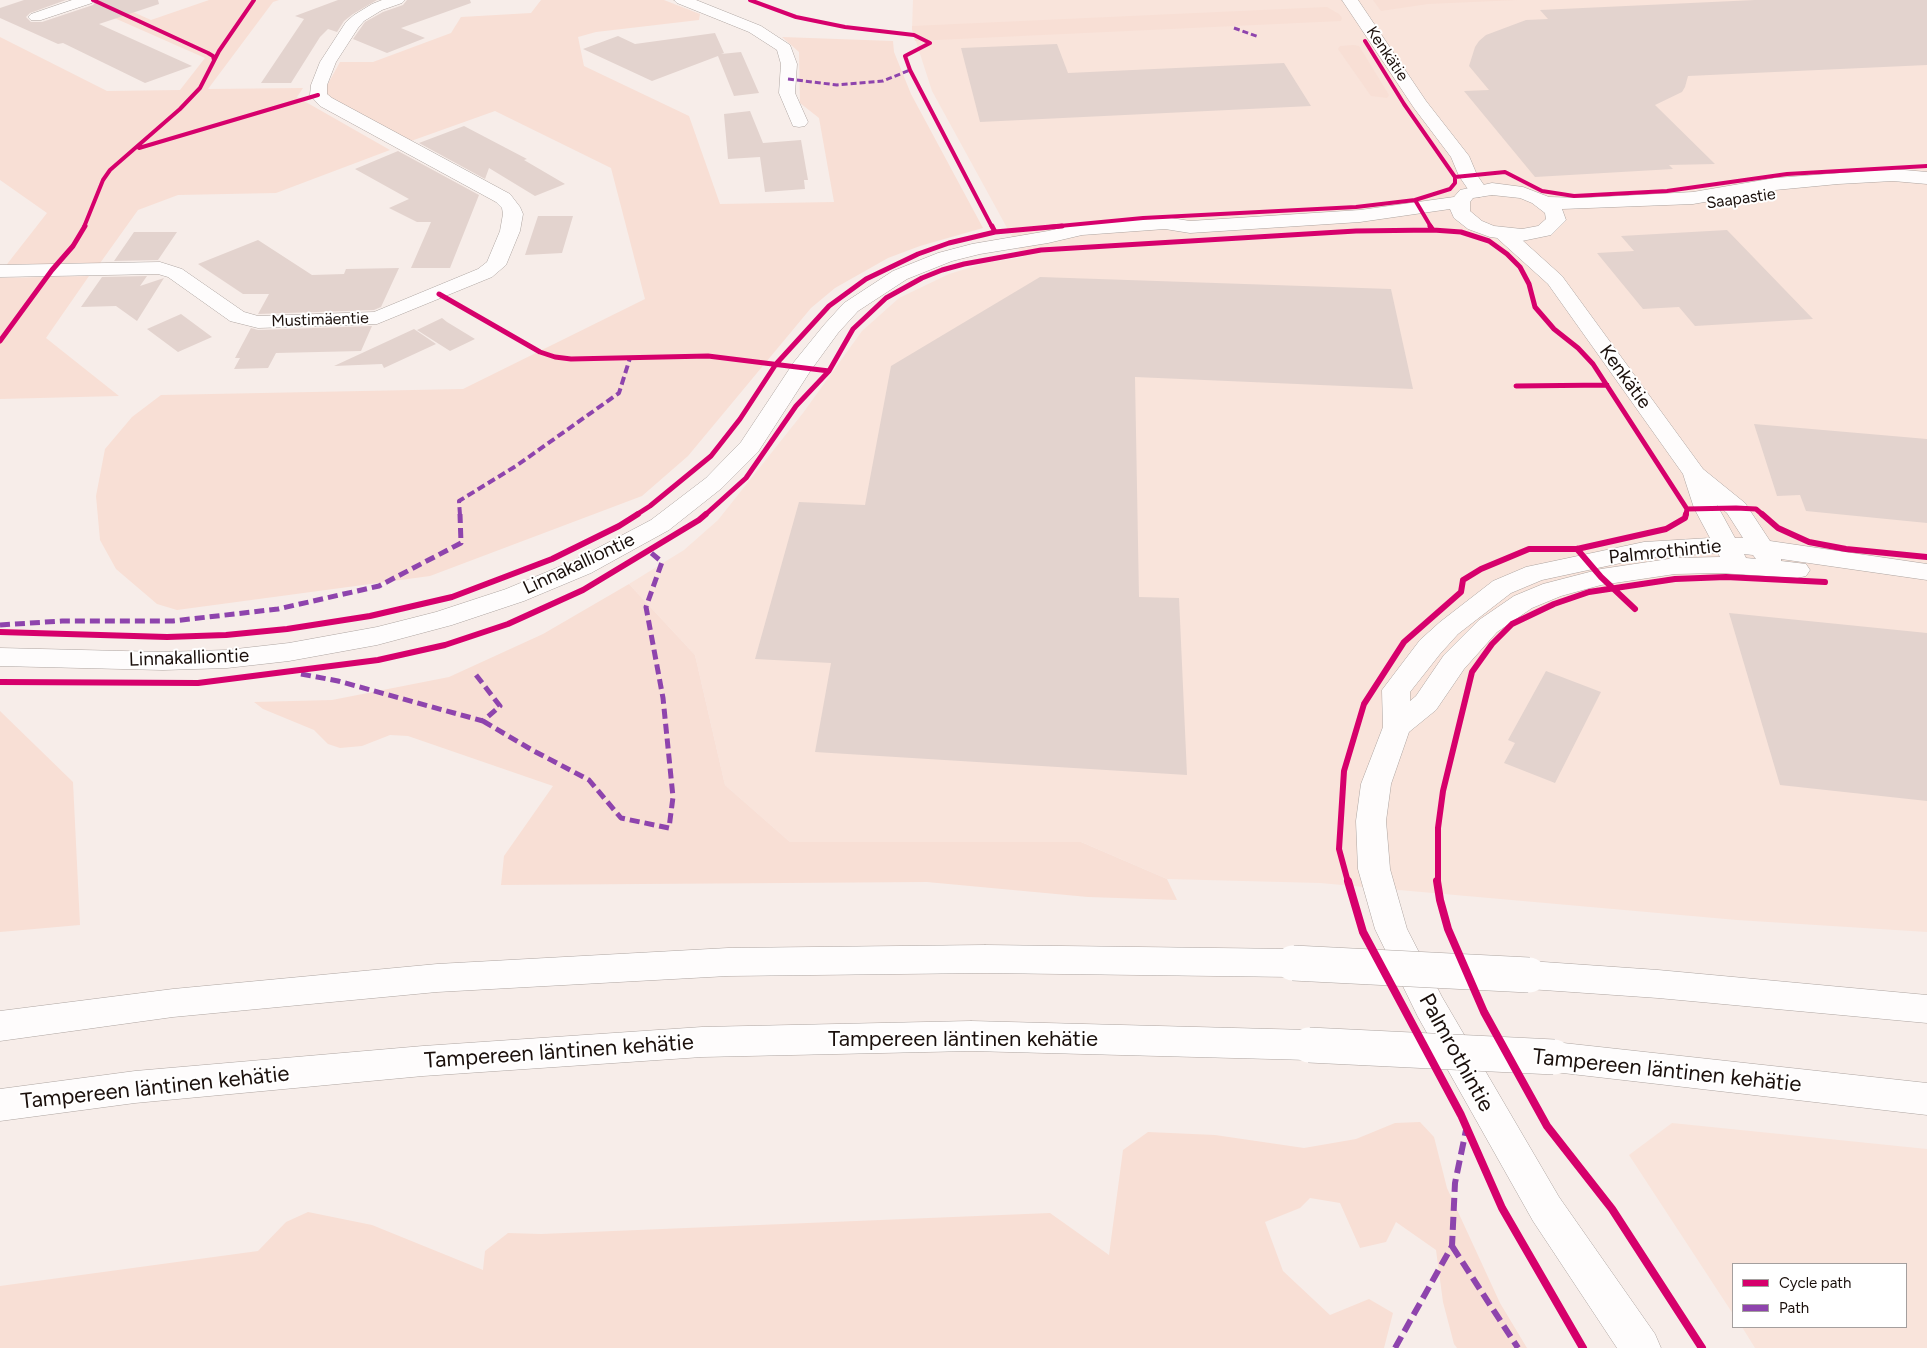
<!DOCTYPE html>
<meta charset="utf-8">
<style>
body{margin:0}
#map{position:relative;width:1927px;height:1348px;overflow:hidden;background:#f7ede9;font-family:Figtree,sans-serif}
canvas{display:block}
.legend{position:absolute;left:1732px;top:1263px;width:175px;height:65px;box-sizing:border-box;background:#fff;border:1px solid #a49f9e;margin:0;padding:6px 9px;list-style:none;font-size:15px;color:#1b100c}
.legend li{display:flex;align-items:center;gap:10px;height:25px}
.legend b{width:25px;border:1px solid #a49f9e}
</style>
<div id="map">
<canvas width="1927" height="1348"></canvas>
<ul class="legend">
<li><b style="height:6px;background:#d6006c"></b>Cycle path</li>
<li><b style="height:6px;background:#8e44ad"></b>Path</li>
</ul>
</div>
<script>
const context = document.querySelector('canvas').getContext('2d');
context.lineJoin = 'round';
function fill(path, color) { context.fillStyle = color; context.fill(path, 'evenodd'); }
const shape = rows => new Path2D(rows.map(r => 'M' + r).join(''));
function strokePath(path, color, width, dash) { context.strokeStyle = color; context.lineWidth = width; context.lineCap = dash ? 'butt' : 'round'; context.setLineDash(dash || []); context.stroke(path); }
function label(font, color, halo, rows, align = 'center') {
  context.font = font + ' Figtree,sans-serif'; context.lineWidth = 4; context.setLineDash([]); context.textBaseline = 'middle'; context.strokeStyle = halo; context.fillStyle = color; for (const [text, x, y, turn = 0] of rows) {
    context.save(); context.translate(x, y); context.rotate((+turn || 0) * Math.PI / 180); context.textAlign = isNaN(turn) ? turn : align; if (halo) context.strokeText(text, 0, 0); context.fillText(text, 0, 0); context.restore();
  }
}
const built = shape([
 [913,0,1927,0,1927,932,1737,920,1320,883,1167,879,1081,842,790,842,725,785,695,655,629,584,684,550,718,520,803,413,862,331,899,298,949,274,985,263,1023,257,932,91,912,29],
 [1672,1123,1927,1149,1927,1348,1755,1348,1742,1327,1906,1327,1906,1264,1733,1264,1733,1314,1629,1155]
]);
const green = shape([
 [209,0,279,0,273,2,208,89,303,88,297,97,390,150,276,193,178,195,138,210,98,266,4,268,47,213,0,180,0,37,107,91,180,90,205,58,94,9,113,3,151,20],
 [541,0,664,0,700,14,699,20,596,32,578,37,584,66,689,116,720,204,834,202,819,118,800,103,799,52,782,37,893,41,894,52,911,94,983,228,920,246,888,258,835,288,811,308,688,456,642,496,430,576,177,610,157,604,116,569,100,540,96,496,105,449,132,417,161,395,463,389,645,299,611,168,495,111,411,141,330,98,325,89,340,62,373,62,451,33,461,17,531,13],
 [1373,0,1518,0,1428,4,1381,11],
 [1327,7,1339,14,1342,18,1341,21,915,41,912,29,912,26,934,25],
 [1354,45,1359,46,1389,95,1387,98,1371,96,1338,49,1340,46],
 [89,276,46,338,119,396,0,399,0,278],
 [629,584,695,655,725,785,790,842,1081,842,1167,879,1177,900,1088,897,927,882,501,885,504,856,553,786,408,736,390,735,362,746,340,748,328,744,314,730,263,709,254,702,332,700,449,677,543,634],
 [0,711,73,782,80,925,0,932],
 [1420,1122,1434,1137,1447,1188,1500,1303,1527,1348,1457,1348,1454,1344,1443,1302,1436,1250,1396,1222,1386,1242,1360,1248,1340,1203,1310,1198,1300,1208,1265,1222,1283,1271,1330,1315,1369,1299,1393,1313,1384,1348,0,1348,0,1286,258,1251,286,1222,308,1212,372,1225,483,1270,485,1251,508,1233,541,1234,1050,1213,1109,1255,1123,1150,1148,1132,1215,1135,1304,1148,1356,1139,1395,1123]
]);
const building = shape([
 [24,0,66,0,30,13,26,17,31,22,42,22,93,5,97,0,158,0,159,4,99,24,192,66,145,83,63,43,58,44,0,18,0,8],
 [338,0,377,0,353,14,344,21,337,32,328,29,320,37,291,83,261,83,304,19,295,16],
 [407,0,470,0,471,3,401,28,425,38,387,53,353,39,365,22,383,12,403,5],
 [1755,0,1927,0,1927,65,1688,76,1685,87,1682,92,1655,105,1715,164,1669,165,1673,169,1535,177,1464,91,1489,90,1469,66,1475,47,1479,41,1486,35,1526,20,1548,19,1540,10],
 [715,33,724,53,721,54,741,52,759,93,734,96,718,56,652,81,583,49,618,36,635,44],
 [1057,44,1068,73,1284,63,1311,106,980,122,961,48],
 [750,111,763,143,801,140,808,180,804,180,805,189,765,192,760,157,728,159,724,114],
 [464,126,527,159,524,160,565,184,535,196,489,168,485,179,419,143],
 [398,151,479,195,450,268,411,268,431,222,417,222,389,208,409,199,355,169],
 [538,216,573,216,562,253,525,255],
 [1727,230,1813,319,1695,326,1679,307,1643,309,1597,253,1634,251,1621,236],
 [134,232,177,232,158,260,114,261],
 [258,240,312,275,344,274,346,269,399,268,381,307,374,310,258,314,269,294,243,294,198,264],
 [147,276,140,286,164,278,137,321,116,306,81,307,102,277],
 [1040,277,1391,289,1413,389,1135,377,1139,597,1179,598,1187,775,815,752,831,663,755,659,799,502,865,505,891,366],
 [181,314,212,337,178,352,147,329],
 [442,318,447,322,475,339,450,351,417,330],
 [372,326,361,351,276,353,268,368,234,369,240,358,235,358,251,328,258,330],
 [414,329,436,344,384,368,382,364,334,366],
 [1754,424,1927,439,1927,523,1806,511,1800,495,1777,496],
 [1729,613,1927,633,1927,801,1780,785],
 [1546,671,1601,692,1555,783,1504,763,1515,743,1508,740]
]);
const minor = shape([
 [72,0,95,0,92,3,41,20,31,20,28,17,31,14,72,0],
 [382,0,405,0,402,3,382,10,364,21,358,28,336,62,327,85,327,94,332,98,510,194,520,207,523,214,520,231,506,265,492,277,377,324,258,328,230,321,168,277,158,274,0,277,0,265,160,262,182,269,244,312,258,316,374,312,478,269,487,262,500,231,503,214,502,208,496,202,320,106,310,95,311,85,320,62,346,22,354,15,372,4,382,0],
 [674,0,696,0,761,26,790,45,797,64,795,93,808,122,805,126,799,127,793,126,779,93,781,64,777,50,749,32,677,3,674,0],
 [1342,0,1358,0,1426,101,1469,156,1477,175,1488,191,1486,195,1479,197,1472,195,1459,176,1451,157,1414,108,1342,0],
 [1504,228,1511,230,1562,276,1703,469,1745,503,1770,541,1927,564,1927,580,1781,559,1781,561,1806,564,1810,570,1806,576,1797,578,1720,573,1675,574,1601,585,1561,596,1532,608,1497,632,1464,669,1436,710,1409,732,1391,784,1386,821,1390,869,1407,929,1442,997,1559,1197,1655,1334,1661,1348,1617,1348,1533,1221,1418,1017,1375,929,1358,869,1356,821,1361,784,1383,727,1382,690,1420,640,1440,622,1493,581,1526,567,1644,542,1710,538,1694,508,1683,474,1548,284,1497,238,1494,234,1497,230,1504,228],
 [1717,505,1727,513,1743,538,1735,538,1717,505],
 [1718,553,1720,557,1675,558,1601,569,1543,584,1514,596,1479,620,1444,655,1416,696,1410,701,1410,692,1440,654,1458,634,1511,593,1542,580,1644,558,1718,553],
 [1744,554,1753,555,1756,559,1746,558,1744,554]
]);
const major = shape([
 [1893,169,1927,172,1927,184,1893,181,1838,184,1775,190,1693,204,1562,209,1566,220,1551,235,1522,241,1490,237,1468,229,1454,218,1450,209,1360,222,1190,233,1165,229,1082,235,1048,243,980,254,952,261,907,279,858,311,838,333,811,370,758,452,722,488,669,530,591,573,524,601,452,625,377,645,289,661,227,668,163,670,0,666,0,648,163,652,227,650,289,643,377,627,436,612,506,589,573,561,651,520,706,478,741,442,794,362,824,325,844,303,893,271,938,253,972,244,1048,231,1082,223,1165,217,1190,221,1360,210,1454,197,1460,190,1492,183,1523,187,1549,197,1582,198,1693,192,1775,178,1893,169],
 [1492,195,1520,198,1532,203,1545,213,1546,219,1538,226,1522,229,1494,226,1482,221,1470,211,1470,202,1473,198,1492,195]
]);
const highway = shape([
 [985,945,1293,949,1305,953,1309,963,1305,973,1293,977,985,973,728,976,437,992,173,1017,0,1041,0,1011,173,989,437,964,728,948,985,945],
 [1529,961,1658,970,1927,995,1927,1023,1658,998,1529,989,1517,985,1512,975,1517,965,1529,961],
 [971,1021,1309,1030,1321,1035,1326,1045,1321,1055,1309,1060,971,1051,702,1057,423,1076,135,1103,0,1121,0,1089,135,1071,423,1046,702,1027,971,1021],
 [1554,1042,1927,1083,1927,1115,1554,1072,1542,1068,1537,1057,1542,1046,1554,1042]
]);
const highwayBridge = shape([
 [1293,963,1529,975],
 [1309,1045,1554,1057]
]);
const quietFar3 = shape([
 [1234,28,1259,37],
 [788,79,837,85,883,81,910,70]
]);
const quietFar2 = shape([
 [460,515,459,501,516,466,619,393,630,358]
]);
const quietFar1 = shape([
 [0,625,62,621,173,621,278,609,379,586,461,543,460,514],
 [301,674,338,681,483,721,500,706,473,671],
 [483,721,532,750,589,780,621,818,669,828,673,797,663,698,646,607,662,562,649,551]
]);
const quiet = shape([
 [1452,1246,1518,1348],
 [1395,1348,1452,1246,1455,1183,1466,1130]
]);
const cyclewayFar3 = shape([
 [93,0,208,53,213,56,214,60],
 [750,0,796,17,845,27,914,35,930,43,905,56,910,70,992,227],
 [1365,41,1404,104,1455,177,1455,183,1450,189,1415,200,1431,227],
 [139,148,318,95],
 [1455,177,1505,172,1542,191,1574,196,1667,191,1787,174,1927,166],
 [84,227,103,180,110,170,180,109,200,88,219,51,254,0],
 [1049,227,1143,218,1356,207,1415,200]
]);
const cyclewayFar2 = shape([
 [992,226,995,232],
 [1430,226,1433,230,1461,232,1489,241,1507,254,1520,267,1529,284,1535,307,1554,329,1578,348,1593,364,1687,509],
 [439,294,540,352,555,357,571,359,708,356,829,371],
 [0,341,52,270,73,246,85,226],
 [1516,386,1607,385],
 [636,515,650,506,711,456,740,419,776,364,829,306,866,279,918,254,949,243,995,232,1062,226],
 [705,515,746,478,796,406,829,371,853,329,886,298,922,278,942,270,964,264,1041,250,1356,231,1433,230],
 [1686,515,1687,509,1736,508,1756,509,1763,515]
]);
const cyclewayFar1 = shape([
 [1762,514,1778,528,1809,542,1846,549,1927,557],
 [1577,549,1601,577,1635,609],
 [0,632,167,637,226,635,287,629,370,616,452,597,552,559,619,526,638,514],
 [0,682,198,683,378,660,445,645,508,624,583,590,699,520,706,514],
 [1348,882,1339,849,1344,771,1364,704,1404,642,1461,592,1463,580,1481,569,1529,549,1577,549,1666,529,1685,518,1686,514],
 [1438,882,1438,828,1443,791,1472,672,1492,644,1512,624,1554,604,1589,592,1675,579,1726,577,1825,582]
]);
const cycleway = shape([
 [1348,881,1363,932,1461,1115,1502,1208,1583,1348],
 [1437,881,1440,900,1448,929,1484,1012,1547,1126,1612,1209,1702,1348]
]);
const farStreetnames = [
 ["Kenkätie",1387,54,56],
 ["Saapastie",1741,199,-8],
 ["Mustimäentie",320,320,-2]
];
const streetNames = [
 ["Kenkätie",1625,377,54],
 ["Palmrothintie",1665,552,-6],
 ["Linnakalliontie",579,564,-25],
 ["Linnakalliontie",189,658,-2]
];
const nearStreetnames = [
 ["Tampereen läntinen kehätie",963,1040],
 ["Tampereen läntinen kehätie",559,1052,-4],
 ["Palmrothintie",1456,1053,61],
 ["Tampereen läntinen kehätie",1667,1071,6],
 ["Tampereen läntinen kehätie",155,1088,-6]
];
fill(built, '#f9e4db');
fill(green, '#f8dfd5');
fill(building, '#e3d3ce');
strokePath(minor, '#aea5a1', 1);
strokePath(major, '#aea5a1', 1);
strokePath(highway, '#aea5a1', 1);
fill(minor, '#fefcfc');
fill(major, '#fefcfc');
fill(highway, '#fefcfc');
strokePath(highwayBridge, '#aea5a1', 36, []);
strokePath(highwayBridge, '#fefcfc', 35);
strokePath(quietFar3, '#8e44ad', 3, [6, 3]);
strokePath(quietFar2, '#8e44ad', 4, [8, 4]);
strokePath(quietFar1, '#8e44ad', 5, [10, 5]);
strokePath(quiet, '#8e44ad', 6, [13, 6]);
strokePath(cyclewayFar3, '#d6006c', 4);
strokePath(cyclewayFar2, '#d6006c', 5);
strokePath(cyclewayFar1, '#d6006c', 6);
strokePath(cycleway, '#d6006c', 8);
label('16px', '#1b100c', '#fff', farStreetnames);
label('19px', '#1b100c', '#fff', streetNames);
label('22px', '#1b100c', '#fff', nearStreetnames);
</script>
